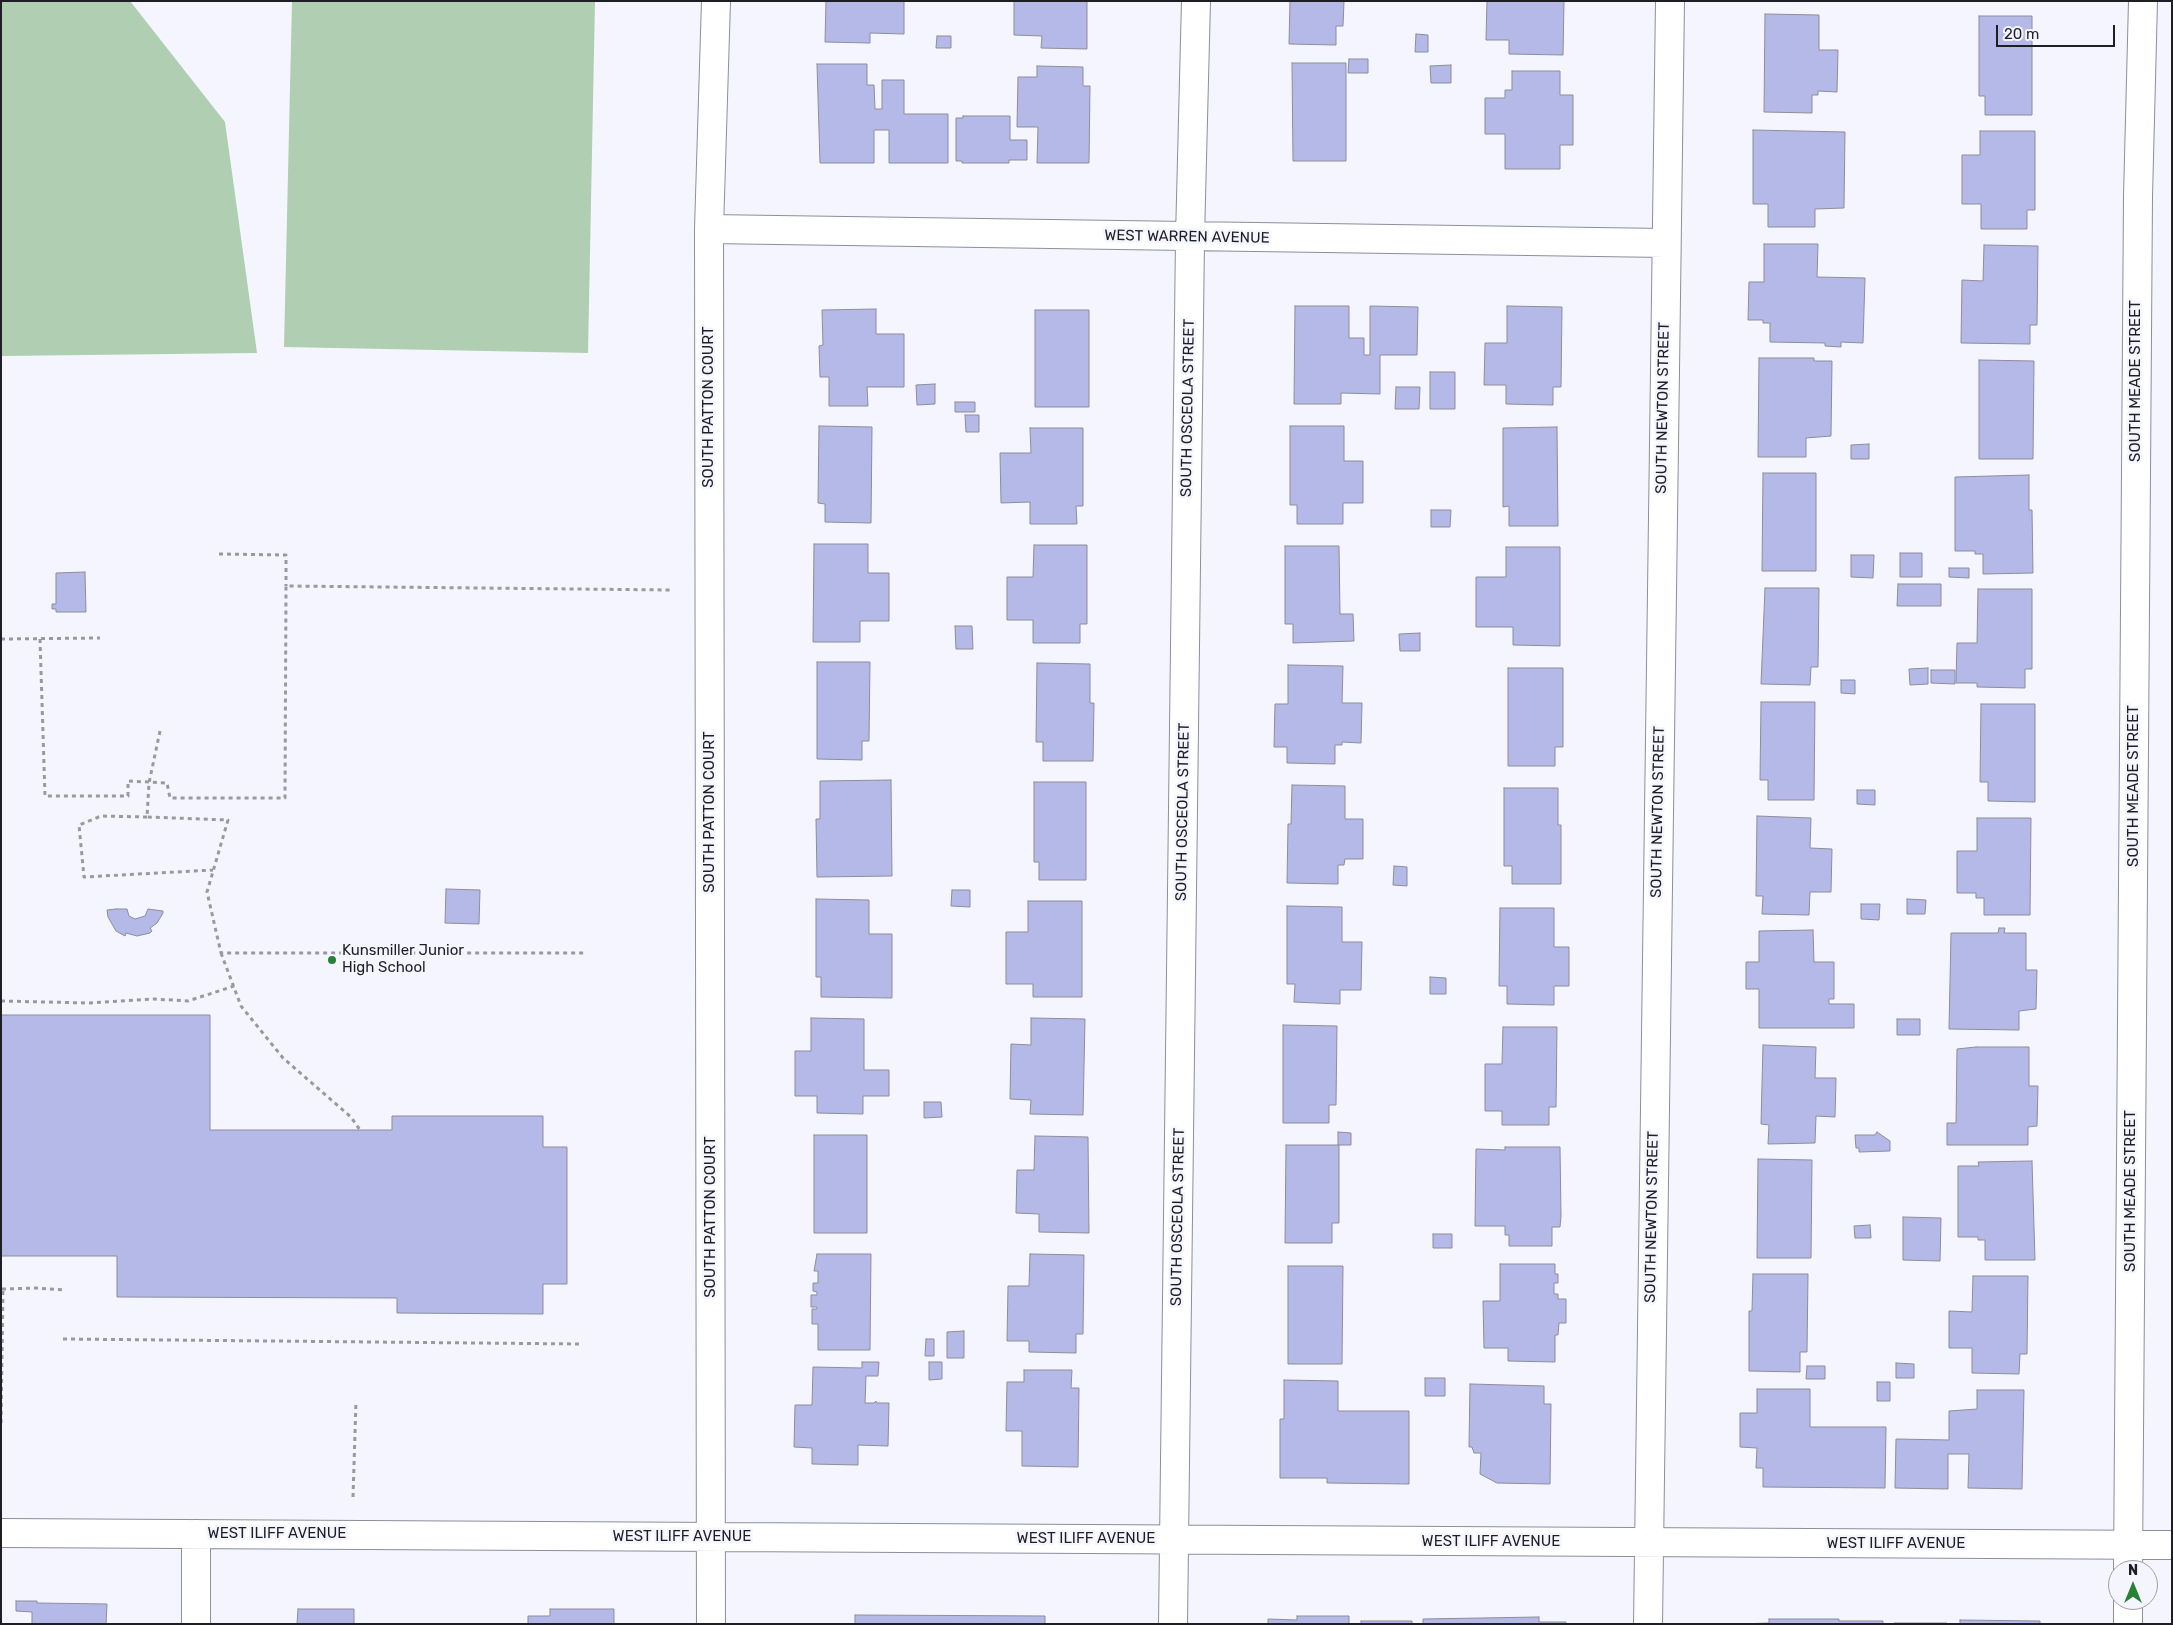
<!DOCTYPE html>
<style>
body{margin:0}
#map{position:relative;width:2173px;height:1625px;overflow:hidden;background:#f4f5fe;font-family:Rubik,sans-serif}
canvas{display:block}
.frame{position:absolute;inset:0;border:2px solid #1e1f24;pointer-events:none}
.north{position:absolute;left:2108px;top:1560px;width:50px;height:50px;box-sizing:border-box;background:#f4f5fe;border:1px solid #9e9fa7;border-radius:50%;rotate:0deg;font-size:14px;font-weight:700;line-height:20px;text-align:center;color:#1e1f24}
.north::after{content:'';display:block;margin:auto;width:18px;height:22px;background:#278333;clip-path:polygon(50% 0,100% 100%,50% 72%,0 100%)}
.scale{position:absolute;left:1996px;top:25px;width:119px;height:22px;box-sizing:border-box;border:2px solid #1e1f24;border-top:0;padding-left:6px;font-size:15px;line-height:18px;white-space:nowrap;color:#1e1f24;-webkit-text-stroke:4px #f4f5fe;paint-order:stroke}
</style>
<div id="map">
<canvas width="2173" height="1625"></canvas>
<div class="frame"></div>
<div class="north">N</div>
<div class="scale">20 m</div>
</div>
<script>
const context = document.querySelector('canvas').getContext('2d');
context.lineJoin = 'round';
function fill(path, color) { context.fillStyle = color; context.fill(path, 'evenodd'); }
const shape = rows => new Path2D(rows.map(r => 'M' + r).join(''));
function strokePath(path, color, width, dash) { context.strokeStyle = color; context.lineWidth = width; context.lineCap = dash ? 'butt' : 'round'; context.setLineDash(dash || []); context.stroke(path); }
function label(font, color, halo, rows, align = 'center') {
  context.font = font + ' Rubik,sans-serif'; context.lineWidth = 5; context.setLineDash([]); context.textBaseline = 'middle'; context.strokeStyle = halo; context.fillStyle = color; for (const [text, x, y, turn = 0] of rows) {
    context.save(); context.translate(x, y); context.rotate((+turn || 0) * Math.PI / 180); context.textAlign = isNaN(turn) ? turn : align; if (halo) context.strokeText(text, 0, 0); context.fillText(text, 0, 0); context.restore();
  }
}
const green = shape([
 [1,1,130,1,225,122,257,353,1,356],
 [292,1,595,1,588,353,284,347]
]);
const building = shape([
 [826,1,904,1,904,34,870,33,870,43,825,42,826,1],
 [1014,1,1087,1,1087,49,1041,48,1042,36,1014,35,1014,1],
 [1290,1,1344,1,1343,26,1336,26,1336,45,1289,44,1290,1],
 [1487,1,1564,1,1563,55,1509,54,1509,40,1486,40,1487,1],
 [1765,14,1819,15,1819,50,1838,50,1837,92,1818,91,1818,95,1812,95,1812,113,1764,112,1765,14],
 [1979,16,2032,16,2032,115,1985,115,1985,96,1979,96,1979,16],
 [1416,34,1428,35,1428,52,1415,52,1416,34],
 [937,36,951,36,951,48,936,48,937,36],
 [1349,59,1368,59,1368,73,1348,73,1349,59],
 [1292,63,1346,63,1346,161,1293,161,1292,63],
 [817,64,867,64,867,85,874,85,875,109,882,109,882,80,904,80,904,114,948,114,948,163,889,163,889,130,874,130,874,163,820,163,817,64],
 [1451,65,1451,83,1431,83,1430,66,1451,65],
 [1037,66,1083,67,1083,86,1090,86,1089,163,1037,163,1038,127,1017,127,1018,77,1037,77,1037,66],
 [1512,71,1560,71,1560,95,1573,95,1573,145,1560,145,1560,169,1505,169,1505,134,1485,134,1485,98,1505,98,1505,90,1512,90,1512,71],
 [963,116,1010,116,1010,140,1027,140,1027,160,1009,160,1009,163,962,163,962,161,956,161,956,118,963,118,963,116],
 [1753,130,1845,132,1844,208,1815,209,1815,227,1768,227,1768,204,1753,204,1753,130],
 [1980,131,2035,131,2035,210,2027,210,2027,229,1981,229,1981,204,1962,204,1962,155,1980,155,1980,131],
 [1764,244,1818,244,1817,277,1865,278,1863,343,1841,342,1841,347,1825,346,1825,343,1770,342,1770,323,1763,323,1763,320,1748,320,1749,282,1764,282,1764,244],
 [1984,245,2038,246,2037,325,2030,325,2030,344,1961,343,1962,280,1983,281,1984,245],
 [1295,306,1349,306,1349,338,1364,338,1364,355,1370,355,1370,306,1418,307,1417,355,1380,355,1380,394,1341,393,1341,404,1294,404,1295,306],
 [1507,306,1562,307,1561,387,1553,387,1553,405,1506,404,1506,385,1484,385,1485,343,1507,343,1507,306],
 [876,309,876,334,904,334,904,387,867,387,868,406,829,406,829,377,820,377,819,346,823,345,822,310,876,309],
 [1035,310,1089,310,1089,407,1035,407,1035,310],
 [1759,358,1814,358,1814,361,1832,361,1831,436,1806,438,1806,457,1758,457,1759,358],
 [1979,360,2034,361,2033,459,1979,459,1979,360],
 [1430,372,1455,372,1455,409,1430,409,1430,372],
 [935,384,935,404,917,405,916,385,935,384],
 [1396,387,1420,387,1419,409,1395,409,1396,387],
 [955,402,975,402,975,412,955,412,955,402],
 [965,415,979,415,979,432,966,432,965,415],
 [819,426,872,427,871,523,825,522,825,504,818,503,819,426],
 [1290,426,1344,426,1344,461,1363,461,1363,503,1343,503,1343,524,1297,524,1297,505,1290,505,1290,426],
 [1557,427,1558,526,1509,526,1509,506,1503,507,1503,428,1557,427],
 [1030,428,1083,428,1083,506,1076,506,1077,524,1030,524,1030,502,1001,503,1000,453,1031,453,1030,428],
 [1869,444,1869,459,1851,459,1851,445,1869,444],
 [1763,473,1816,473,1816,571,1762,571,1763,473],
 [2029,475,2029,510,2032,510,2033,573,1983,574,1983,554,1975,554,1975,551,1955,551,1955,477,2029,475],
 [1431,510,1451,510,1450,527,1431,527,1431,510],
 [814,544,868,544,868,573,889,573,889,621,860,621,860,642,813,642,814,544],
 [1034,545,1087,545,1087,624,1080,624,1080,643,1033,643,1033,620,1007,620,1007,577,1033,577,1034,545],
 [1285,546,1339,546,1340,614,1353,614,1354,641,1293,643,1293,624,1285,624,1285,546],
 [1506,547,1560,547,1560,646,1513,645,1513,627,1476,627,1476,577,1506,577,1506,547],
 [1900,553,1922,553,1922,577,1900,577,1900,553],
 [1851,555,1874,555,1873,578,1851,577,1851,555],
 [1949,568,1969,568,1969,578,1949,577,1949,568],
 [85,572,86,612,56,612,56,609,52,609,52,604,56,604,56,573,85,572],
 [1898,584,1941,584,1941,606,1897,606,1898,584],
 [1765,588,1819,588,1818,667,1811,667,1810,685,1761,684,1765,588],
 [1978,589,2032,589,2032,669,2025,669,2025,688,1977,687,1977,683,1956,683,1957,643,1977,643,1978,589],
 [955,626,972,626,973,649,956,649,955,626],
 [1420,633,1420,651,1400,651,1399,634,1420,633],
 [817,662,870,662,869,741,862,741,862,760,817,759,817,662],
 [1037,663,1090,664,1090,703,1094,703,1093,761,1043,761,1043,742,1036,742,1037,663],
 [1288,665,1343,666,1342,703,1362,703,1361,743,1342,742,1342,745,1335,745,1335,764,1287,763,1287,747,1274,747,1275,704,1288,704,1288,665],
 [1508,668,1563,668,1563,747,1555,747,1555,766,1508,766,1508,668],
 [1928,668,1928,684,1910,685,1909,669,1928,668],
 [1931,670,1955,670,1955,684,1931,683,1931,670],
 [1841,680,1855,680,1855,694,1841,693,1841,680],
 [1761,702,1815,702,1814,800,1768,800,1768,780,1760,780,1761,702],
 [1981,704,2035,704,2035,802,1988,801,1988,782,1980,782,1981,704],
 [891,780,892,876,817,877,816,819,820,819,820,781,891,780],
 [1034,782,1086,782,1086,880,1039,880,1039,862,1034,862,1034,782],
 [1292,785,1345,786,1345,819,1363,819,1363,859,1345,859,1344,865,1338,865,1338,884,1287,883,1288,824,1291,824,1292,785],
 [1504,788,1558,788,1558,825,1561,825,1561,884,1512,884,1512,866,1504,866,1504,788],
 [1857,790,1875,790,1875,805,1857,804,1857,790],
 [1757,816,1811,818,1810,848,1832,849,1831,892,1810,892,1809,915,1762,914,1763,896,1756,896,1757,816],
 [1977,818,2031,818,2030,915,1984,915,1984,898,1976,898,1976,893,1957,893,1957,851,1977,851,1977,818],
 [1394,866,1407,867,1407,886,1393,885,1394,866],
 [446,889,480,890,479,924,445,923,446,889],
 [952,890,970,890,970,907,951,906,952,890],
 [816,899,869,900,869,934,892,934,892,998,821,997,821,977,816,977,816,899],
 [1907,899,1926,900,1925,914,1907,914,1907,899],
 [1028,901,1082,901,1082,997,1033,997,1033,984,1006,984,1006,932,1028,932,1028,901],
 [1861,904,1880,904,1879,920,1861,919,1861,904],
 [1287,906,1342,907,1342,942,1362,942,1361,990,1340,990,1340,1004,1294,1002,1295,984,1287,984,1287,906],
 [1500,908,1554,908,1554,947,1569,947,1569,986,1554,986,1554,1005,1507,1004,1507,986,1499,986,1500,908],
 [116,909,127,909,129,916,135,919,145,916,148,909,163,911,163,913,157,923,150,928,152,931,150,933,137,936,126,933,125,936,116,931,108,917,107,910,116,909],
 [1999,928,2005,928,2004,933,2026,933,2026,970,2037,970,2036,1009,2019,1011,2019,1030,1949,1029,1951,933,1998,933,1999,928],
 [1813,930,1814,962,1834,962,1834,999,1829,999,1829,1004,1854,1004,1854,1028,1759,1028,1759,989,1746,989,1746,962,1759,962,1759,931,1813,930],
 [1430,977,1446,978,1446,994,1430,994,1430,977],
 [1,1015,210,1015,210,1130,392,1130,392,1116,543,1116,543,1147,567,1147,567,1284,543,1284,543,1314,397,1313,397,1298,117,1297,117,1256,1,1256,1,1015],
 [811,1018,864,1019,864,1070,889,1070,889,1096,863,1096,863,1114,817,1113,817,1096,795,1096,795,1051,811,1051,811,1018],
 [1031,1018,1085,1019,1083,1115,1030,1114,1031,1100,1010,1099,1011,1044,1031,1045,1031,1018],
 [1897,1019,1920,1019,1920,1035,1897,1035,1897,1019],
 [1283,1025,1337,1026,1336,1105,1329,1105,1329,1123,1283,1123,1283,1025],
 [1503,1027,1557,1027,1556,1107,1549,1107,1549,1125,1502,1125,1502,1111,1485,1111,1485,1064,1502,1064,1503,1027],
 [1763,1045,1816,1047,1815,1078,1836,1078,1835,1117,1816,1116,1815,1143,1768,1144,1769,1125,1761,1124,1763,1045],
 [1976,1047,2029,1047,2029,1086,2038,1086,2037,1126,2028,1127,2028,1145,1947,1145,1947,1123,1956,1123,1957,1049,1976,1047],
 [924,1102,941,1102,942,1117,924,1118,924,1102],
 [1338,1132,1351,1133,1351,1145,1338,1145,1338,1132],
 [1877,1132,1890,1141,1890,1151,1859,1152,1859,1148,1856,1148,1855,1135,1875,1135,1877,1132],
 [814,1135,867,1135,867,1233,814,1233,814,1135],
 [1035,1136,1088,1137,1089,1233,1039,1232,1039,1214,1016,1213,1017,1170,1034,1170,1035,1136],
 [1286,1145,1339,1145,1339,1223,1332,1223,1332,1243,1285,1243,1286,1145],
 [1505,1147,1560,1147,1561,1216,1560,1227,1552,1227,1552,1246,1509,1246,1509,1235,1505,1235,1505,1226,1475,1226,1476,1149,1505,1150,1505,1147],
 [1758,1159,1812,1160,1811,1258,1757,1258,1758,1159],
 [2032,1161,2035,1260,1985,1260,1985,1240,1978,1240,1978,1237,1958,1237,1958,1166,1979,1166,1978,1162,2032,1161],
 [1903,1217,1941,1218,1940,1261,1903,1260,1903,1217],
 [1870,1225,1871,1238,1855,1238,1854,1226,1870,1225],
 [1433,1234,1452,1234,1452,1248,1433,1248,1433,1234],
 [817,1254,871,1254,870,1350,818,1350,818,1324,812,1324,812,1309,817,1309,817,1307,811,1307,811,1295,817,1295,817,1292,813,1291,813,1283,818,1283,818,1271,814,1271,817,1254],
 [1030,1254,1084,1255,1083,1334,1076,1334,1076,1353,1029,1352,1029,1341,1007,1341,1008,1286,1029,1286,1030,1254],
 [1500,1264,1555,1264,1555,1274,1558,1274,1558,1283,1554,1283,1554,1294,1558,1294,1558,1299,1566,1299,1566,1323,1559,1323,1558,1335,1555,1335,1555,1362,1508,1361,1508,1348,1484,1348,1483,1301,1500,1301,1500,1264],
 [1288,1266,1343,1266,1342,1364,1288,1364,1288,1266],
 [1753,1274,1808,1274,1807,1352,1800,1352,1800,1372,1749,1371,1749,1311,1752,1311,1753,1274],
 [1973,1276,2028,1276,2027,1354,2020,1354,2019,1374,1972,1373,1972,1348,1949,1348,1949,1311,1972,1312,1973,1276],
 [964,1331,964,1358,947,1358,947,1332,964,1331],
 [926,1339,934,1339,934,1356,925,1356,926,1339],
 [862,1362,879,1362,878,1376,866,1376,865,1403,874,1403,876,1401,876,1403,889,1403,888,1446,858,1445,858,1465,812,1464,812,1448,794,1447,795,1405,812,1405,813,1367,862,1368,862,1362],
 [929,1362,942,1362,942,1379,929,1380,929,1362],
 [1896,1363,1914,1364,1914,1378,1896,1378,1896,1363],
 [1807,1366,1825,1366,1825,1379,1806,1379,1807,1366],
 [1024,1370,1072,1370,1071,1388,1079,1388,1078,1467,1022,1466,1022,1431,1006,1431,1007,1382,1024,1382,1024,1370],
 [1425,1378,1445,1378,1445,1396,1425,1396,1425,1378],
 [1284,1380,1338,1381,1338,1411,1409,1411,1409,1484,1327,1483,1327,1478,1280,1478,1280,1419,1284,1419,1284,1380],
 [1877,1382,1890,1382,1890,1401,1877,1401,1877,1382],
 [1470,1384,1544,1386,1544,1404,1551,1404,1550,1484,1497,1483,1480,1474,1481,1453,1474,1453,1472,1447,1469,1447,1470,1384],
 [1757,1389,1810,1389,1810,1427,1886,1427,1885,1488,1763,1487,1763,1468,1756,1468,1757,1448,1740,1447,1740,1413,1757,1413,1757,1389],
 [1977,1390,2024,1390,2022,1489,1968,1488,1969,1454,1948,1454,1948,1489,1895,1488,1896,1439,1949,1440,1949,1411,1977,1409,1977,1390],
 [16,1601,37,1601,37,1603,107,1604,106,1624,32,1624,32,1612,16,1611,16,1601],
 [298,1609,354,1609,354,1624,297,1624,298,1609],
 [550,1609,614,1609,614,1624,528,1624,528,1616,550,1616,550,1609],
 [855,1615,1045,1616,1045,1624,855,1624,855,1615],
 [1297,1616,1349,1616,1349,1624,1268,1624,1268,1619,1297,1620,1297,1616],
 [1539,1617,1539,1622,1566,1622,1566,1624,1423,1624,1423,1619,1539,1617],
 [1769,1619,1839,1619,1839,1621,1883,1621,1883,1624,1740,1624,1769,1623,1769,1619],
 [1960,1620,2040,1621,2040,1624,1960,1624,1960,1620],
 [1361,1621,1412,1621,1412,1624,1361,1624,1361,1621],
 [1895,1623,1947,1623,1947,1624,1895,1624,1895,1623]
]);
const path = shape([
 [219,554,286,555,286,586],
 [1,639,100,638],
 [40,639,45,796,128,796,128,781,167,783,170,798,285,798,286,586,671,590],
 [160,731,149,783,147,817,228,820,207,892,221,953,587,953],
 [147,817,101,816,79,825,84,877,213,870],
 [221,953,241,1006,283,1058,351,1117,360,1130],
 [1,1001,89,1003,154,999,188,1001,234,986],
 [2,1289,36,1288,64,1290],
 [63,1339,581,1344],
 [1,1423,3,1290],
 [353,1497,356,1401]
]);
const street = shape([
 [709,229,1665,243],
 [1,1533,2172,1545],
 [2128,1570,2138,197,2143,1],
 [196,1624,196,1534],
 [711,1624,709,229,716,1],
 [1173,1624,1190,238,1196,1],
 [1648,1624,1670,1],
 [2128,1624,2128,1600]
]);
const markers = [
 [332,960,5,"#278333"]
];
const streetNames = [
 ["WEST WARREN AVENUE",1187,237,1],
 ["SOUTH MEADE STREET",2136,381,-90],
 ["SOUTH PATTON COURT",709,407,-90],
 ["SOUTH OSCEOLA STREET",1188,408,-89],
 ["SOUTH NEWTON STREET",1663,408,-89],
 ["SOUTH MEADE STREET",2134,786,-90],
 ["SOUTH PATTON COURT",710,812,-90],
 ["SOUTH OSCEOLA STREET",1183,812,-89],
 ["SOUTH NEWTON STREET",1658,812,-89],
 ["SOUTH MEADE STREET",2131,1191,-90],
 ["SOUTH PATTON COURT",711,1217,-90],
 ["SOUTH OSCEOLA STREET",1178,1217,-89],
 ["SOUTH NEWTON STREET",1652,1217,-89],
 ["WEST ILIFF AVENUE",277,1534],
 ["WEST ILIFF AVENUE",682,1537],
 ["WEST ILIFF AVENUE",1086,1539],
 ["WEST ILIFF AVENUE",1491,1542],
 ["WEST ILIFF AVENUE",1896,1544]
];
const poiNames = [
 ["Kunsmiller Junior",342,951],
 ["High School",342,968]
];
fill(green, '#b0ceb1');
fill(building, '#b5b9e8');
strokePath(building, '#8c8d9b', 1);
strokePath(street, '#8c8e9c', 30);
strokePath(path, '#999aa1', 3, [4, 4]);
strokePath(street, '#fff', 28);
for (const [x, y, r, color] of markers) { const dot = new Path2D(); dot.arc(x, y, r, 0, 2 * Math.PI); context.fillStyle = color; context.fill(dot); strokePath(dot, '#f4f5fe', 2); }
label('15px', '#1e1f24', '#f4f5fe', streetNames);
label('15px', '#1e1f24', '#f4f5fe', poiNames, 'left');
</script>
